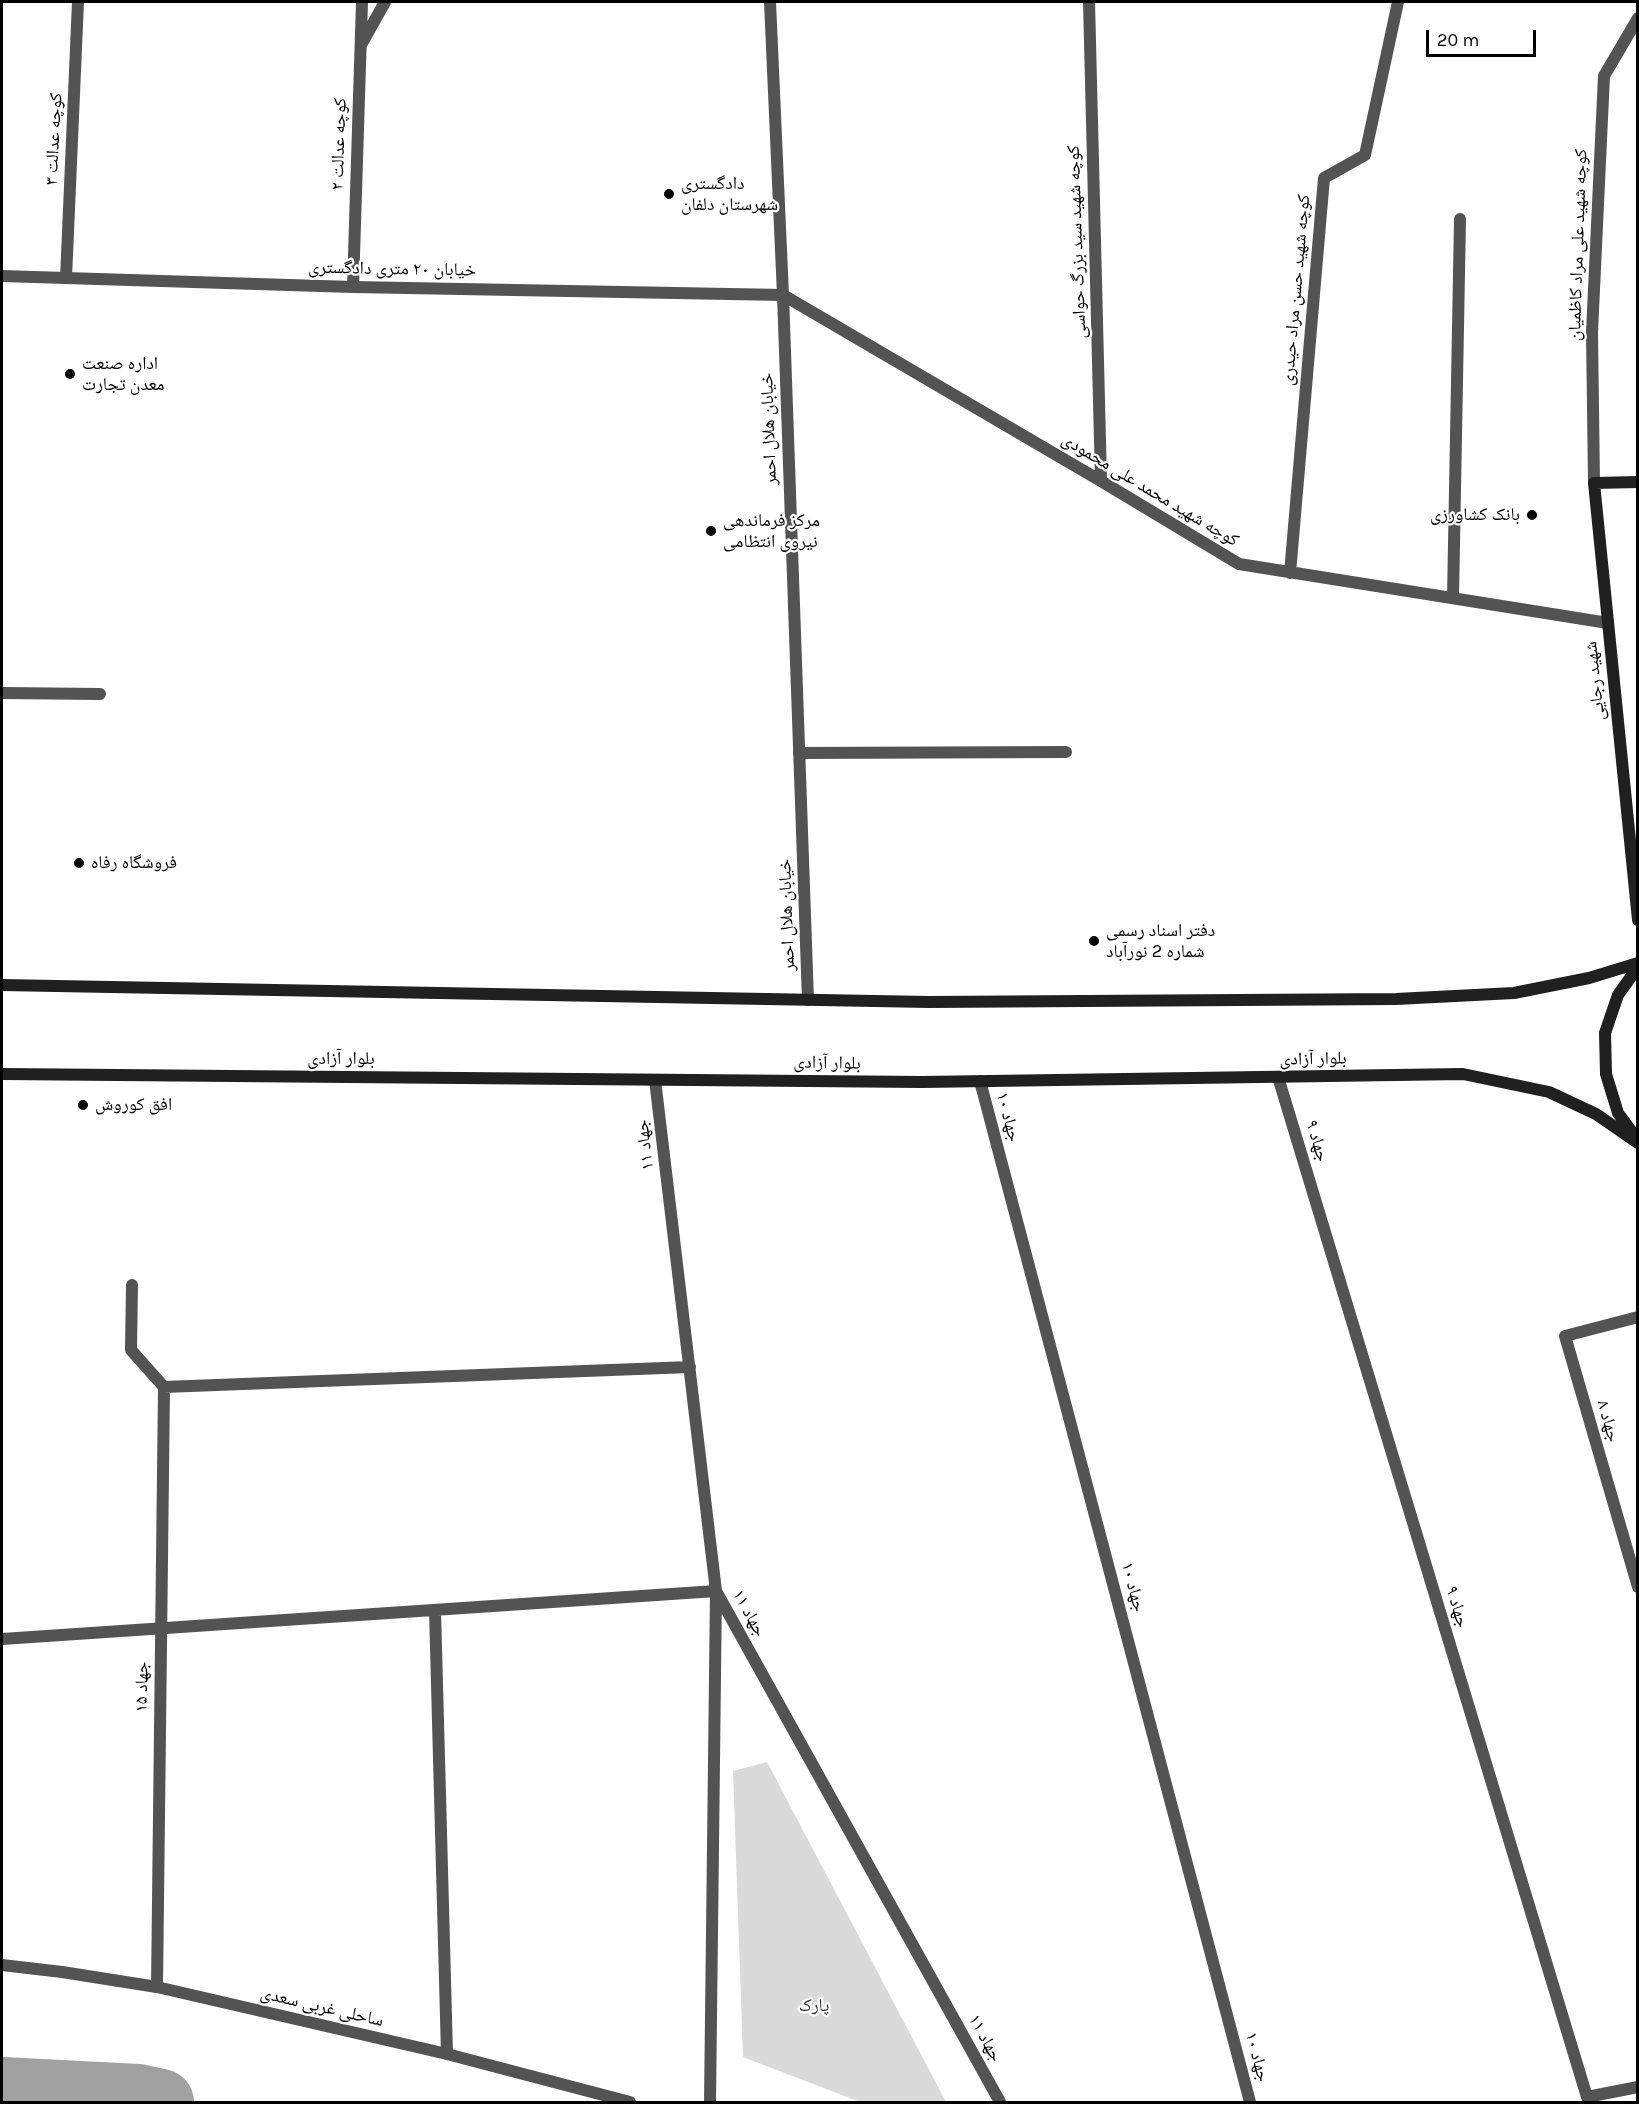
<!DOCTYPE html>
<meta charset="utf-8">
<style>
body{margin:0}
#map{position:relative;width:1639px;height:2104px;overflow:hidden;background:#fff;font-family:Karla,sans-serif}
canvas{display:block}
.frame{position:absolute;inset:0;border:3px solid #000;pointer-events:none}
.scale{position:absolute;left:1426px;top:30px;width:110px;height:27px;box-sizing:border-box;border:3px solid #000;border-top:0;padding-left:8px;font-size:18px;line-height:21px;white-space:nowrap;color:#000;-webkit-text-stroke:4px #fff;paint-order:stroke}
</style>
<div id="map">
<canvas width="1639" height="2104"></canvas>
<div class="frame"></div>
<div class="scale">20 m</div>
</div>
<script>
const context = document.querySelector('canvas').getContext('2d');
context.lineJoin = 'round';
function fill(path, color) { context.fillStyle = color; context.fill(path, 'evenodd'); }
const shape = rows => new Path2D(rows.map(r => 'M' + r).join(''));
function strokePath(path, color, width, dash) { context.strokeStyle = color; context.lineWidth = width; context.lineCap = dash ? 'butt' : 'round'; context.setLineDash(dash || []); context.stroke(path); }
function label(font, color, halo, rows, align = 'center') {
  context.font = font + ' Karla,"Noto Naskh Arabic",sans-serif'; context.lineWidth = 4.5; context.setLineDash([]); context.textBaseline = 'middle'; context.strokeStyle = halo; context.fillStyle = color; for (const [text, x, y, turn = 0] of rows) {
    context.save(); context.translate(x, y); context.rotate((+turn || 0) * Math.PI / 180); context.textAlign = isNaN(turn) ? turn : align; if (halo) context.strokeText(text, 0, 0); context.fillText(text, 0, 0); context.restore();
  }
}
const green = shape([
 [767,1762,946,2102,860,2102,743,2057,733,1771]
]);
const river = shape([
 [2,2090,138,2097,161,2102]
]);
const minor = shape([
 [1089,2,1101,481],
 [361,45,385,2],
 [66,278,78,2],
 [353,287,362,2],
 [783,295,1101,481,1239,564,1608,623],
 [1594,483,1592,332,1604,76,1638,18],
 [1290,573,1324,178,1365,155,1398,2],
 [1453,598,1460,219],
 [2,693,100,694],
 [799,753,1066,752],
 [1278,1077,1587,2097,1638,2087],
 [655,1080,716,1591,1000,2102],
 [980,1081,1250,2102],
 [132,1285,131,1350,164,1387],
 [1638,1317,1565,1336,1638,1587],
 [164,1387,690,1367],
 [435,1610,447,2054],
 [2,1639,716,1591,710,2102],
 [157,1987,164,1387]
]);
const tertiary = shape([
 [770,2,783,295,808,1000],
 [2,276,353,287,783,295],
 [2,1965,62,1972,157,1987,447,2054,630,2102]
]);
const secondary = shape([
 [1638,482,1594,483,1638,920],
 [2,985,929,1002,1396,999,1514,993,1589,978,1638,963],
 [2,1074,922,1082,1463,1074,1549,1092,1596,1114,1638,1143],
 [1637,1139,1618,1113,1606,1074,1605,1033,1618,995,1638,967]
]);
const markers = [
 [669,194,6,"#000"],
 [70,374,6,"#000"],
 [1532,515,6,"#000"],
 [711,531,6,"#000"],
 [79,863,6,"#000"],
 [1094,941,6,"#000"],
 [83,1105,6,"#000"]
];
const streetNames = [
 ["کوچه عدالت ۳",54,139,-87],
 ["کوچه عدالت ۲",339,144,-88],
 ["کوچه شهید سید بزرگ حواسی",1077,242,-92],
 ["کوچه شهید علی مراد کاظمیان",1578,245,-88],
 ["خیابان ۲۰ متری دادگستری",392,269,1],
 ["کوچه شهید حسن مراد حیدری",1296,290,-85],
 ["خیابان هلال احمر",769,429,-92],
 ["کوچه شهید محمد علی محمودی",1150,490,31],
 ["شهید رجایی",1595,681,-96],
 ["خیابان هلال احمر",787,915,-92],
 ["بلوار آزادی",341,1059],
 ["بلوار آزادی",1313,1059,-1],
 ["بلوار آزادی",827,1063,1],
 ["جهاد ۱۰",1008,1117,75],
 ["جهاد ۹",1317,1141,73],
 ["جهاد ۱۱",645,1145,-97],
 ["جهاد ۸",1608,1421,74],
 ["جهاد ۱۰",1133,1587,75],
 ["جهاد ۹",1457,1607,73],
 ["جهاد ۱۱",749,1613,61],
 ["جهاد ۱۵",142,1687,-89],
 ["ساحلی غربی سعدی",322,2007,13],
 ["جهاد ۱۱",985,2038,61],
 ["جهاد ۱۰",1257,2057,75]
];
const poiNames = [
 ["دادگستری",681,184],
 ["شهرستان دلفان",681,205],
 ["اداره صنعت",82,364],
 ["معدن تجارت",82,385],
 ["بانک کشاورزی",1520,515,"right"],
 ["مرکز فرماندهی",723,521],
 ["نیروی انتظامی",723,542],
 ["فروشگاه رفاه",91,863],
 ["دفتر اسناد رسمی",1106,931],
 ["شماره 2 نورآباد",1106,952],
 ["افق کوروش",95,1105]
];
const parkNames = [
 ["پارک",814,2006]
];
fill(green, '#dadada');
strokePath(river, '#a1a1a1', 66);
strokePath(minor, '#535353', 12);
strokePath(tertiary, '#535353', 12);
strokePath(secondary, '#202020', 12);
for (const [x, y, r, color] of markers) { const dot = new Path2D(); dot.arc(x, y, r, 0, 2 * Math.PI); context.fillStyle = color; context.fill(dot); strokePath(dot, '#fff', 2); }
label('18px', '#000', '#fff', streetNames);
label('18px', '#000', '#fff', poiNames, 'left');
label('18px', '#313131', '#fff', parkNames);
</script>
